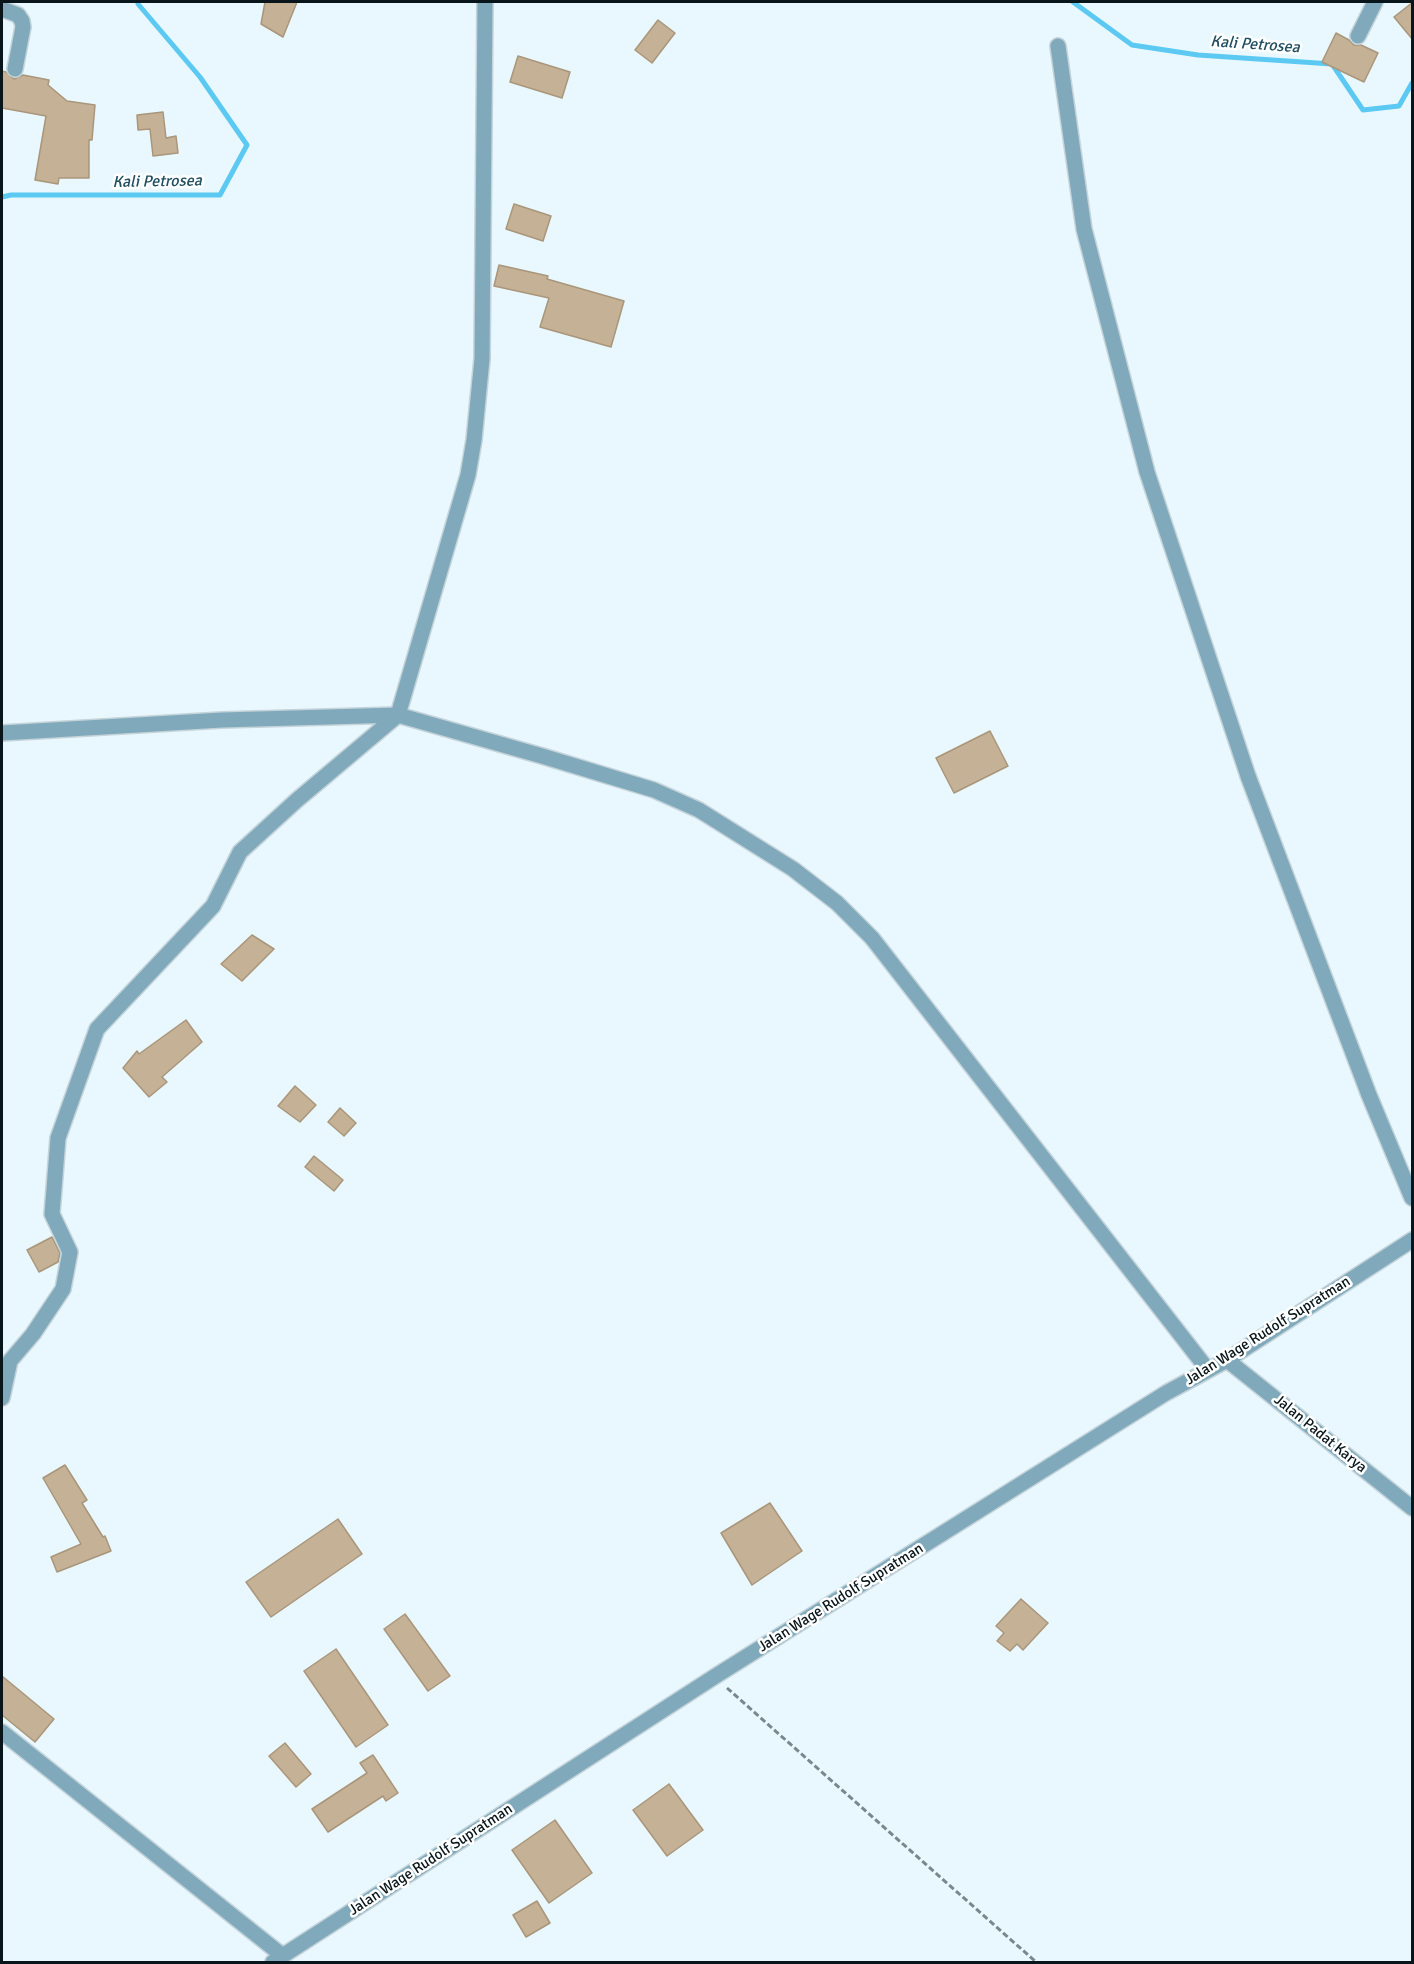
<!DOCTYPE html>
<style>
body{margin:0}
#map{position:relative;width:1414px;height:1964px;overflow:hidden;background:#e9f8fe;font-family:Signika,sans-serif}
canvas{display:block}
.frame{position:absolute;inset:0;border:3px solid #08161b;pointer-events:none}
</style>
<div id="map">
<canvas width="1414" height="1964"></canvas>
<div class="frame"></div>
</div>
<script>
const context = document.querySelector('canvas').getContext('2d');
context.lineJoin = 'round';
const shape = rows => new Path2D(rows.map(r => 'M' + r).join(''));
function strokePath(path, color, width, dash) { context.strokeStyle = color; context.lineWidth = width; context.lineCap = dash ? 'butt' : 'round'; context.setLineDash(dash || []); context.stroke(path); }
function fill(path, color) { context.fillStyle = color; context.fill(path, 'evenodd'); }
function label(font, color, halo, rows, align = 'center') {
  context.font = font + ' Signika,sans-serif'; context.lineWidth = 5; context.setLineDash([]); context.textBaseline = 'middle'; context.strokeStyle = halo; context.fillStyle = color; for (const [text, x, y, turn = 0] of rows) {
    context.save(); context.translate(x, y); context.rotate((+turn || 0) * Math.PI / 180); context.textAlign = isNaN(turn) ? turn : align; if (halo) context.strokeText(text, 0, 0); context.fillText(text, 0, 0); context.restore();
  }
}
const stream = shape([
 [1073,2,1132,45,1198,55,1332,64,1363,110,1399,106,1412,83],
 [2,197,11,195,220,195,247,145,200,77,138,4,138,2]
]);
const building = shape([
 [265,2,297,2,283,37,261,24,265,2],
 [1413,2,1413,40,1394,17,1413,2],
 [658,20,675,33,652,63,635,50,658,20],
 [1336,33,1349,40,1354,45,1361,45,1378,53,1364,82,1322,62,1336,33],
 [518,56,570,72,562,98,510,82,518,56],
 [2,71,6,72,14,79,23,75,49,80,48,85,67,101,95,105,92,140,89,140,89,178,59,178,58,184,35,180,46,116,2,108,2,71],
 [163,112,166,138,176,136,178,153,153,156,150,129,138,130,137,115,163,112],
 [514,204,551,216,543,241,506,229,514,204],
 [499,265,548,276,547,279,624,301,611,347,540,327,549,298,494,286,499,265],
 [990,731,1008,766,954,793,936,758,990,731],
 [252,935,274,949,242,981,221,964,252,935],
 [186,1020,202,1042,162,1077,167,1082,149,1097,123,1068,137,1051,139,1054,186,1020],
 [295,1086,316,1105,300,1122,278,1106,295,1086],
 [340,1108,356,1123,344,1136,328,1122,340,1108],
 [314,1156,343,1180,334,1191,305,1167,314,1156],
 [52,1237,60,1253,58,1262,39,1272,27,1250,52,1237],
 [65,1465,87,1500,82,1503,103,1537,105,1536,111,1551,57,1572,51,1557,81,1544,43,1478,65,1465],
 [770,1503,802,1551,752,1585,721,1533,770,1503],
 [338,1519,362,1554,271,1617,246,1582,338,1519],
 [1021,1599,1048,1623,1023,1650,1017,1644,1010,1651,997,1641,1004,1633,996,1626,1021,1599],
 [405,1614,450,1676,428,1691,384,1629,405,1614],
 [336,1649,388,1725,356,1747,304,1671,336,1649],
 [2,1676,54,1719,35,1742,2,1715,2,1676],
 [285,1743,311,1774,296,1787,269,1756,285,1743],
 [373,1755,398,1793,386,1801,383,1796,328,1832,312,1809,367,1773,360,1763,373,1755],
 [669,1784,703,1830,667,1856,633,1810,669,1784],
 [555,1820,592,1873,549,1903,512,1850,555,1820],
 [537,1901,550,1923,526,1937,513,1915,537,1901]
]);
const path = shape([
 [727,1688,1036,1962]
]);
const minor = shape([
 [2,9,18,15,22,21,23,27,15,69],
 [1358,36,1375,2],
 [1058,46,1084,229,1147,472,1248,776,1369,1095,1412,1198],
 [2,733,222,720,398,715,542,756,654,790,699,810,793,869,837,903,872,938,1208,1370],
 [1227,1360,1412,1508],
 [2,1398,10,1361,33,1334,63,1289,70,1252,52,1214,58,1138,97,1029,213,906,240,852,297,800,398,715,468,475,474,440,482,359,485,2],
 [2,1732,283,1956],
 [273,1962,714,1677,1166,1393,1227,1360,1412,1240]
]);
const streetNames = [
 ["Jalan Wage Rudolf Supratman",1268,1331,-32],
 ["Jalan Padat Karya",1320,1434,39],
 ["Jalan Wage Rudolf Supratman",841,1598,-32],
 ["Jalan Wage Rudolf Supratman",431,1860,-33]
];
const waterNames = [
 ["Kali Petrosea",1255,45,4],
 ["Kali Petrosea",157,182,-1]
];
strokePath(stream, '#5bc9f1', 5);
fill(building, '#c5b196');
strokePath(building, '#a9967b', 1.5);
strokePath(minor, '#c5d4da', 18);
strokePath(path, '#79888d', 3, [6, 3]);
strokePath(minor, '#80aabb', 15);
label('15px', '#08161b', '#fff', streetNames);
label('italic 16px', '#204f60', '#fff', waterNames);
</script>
